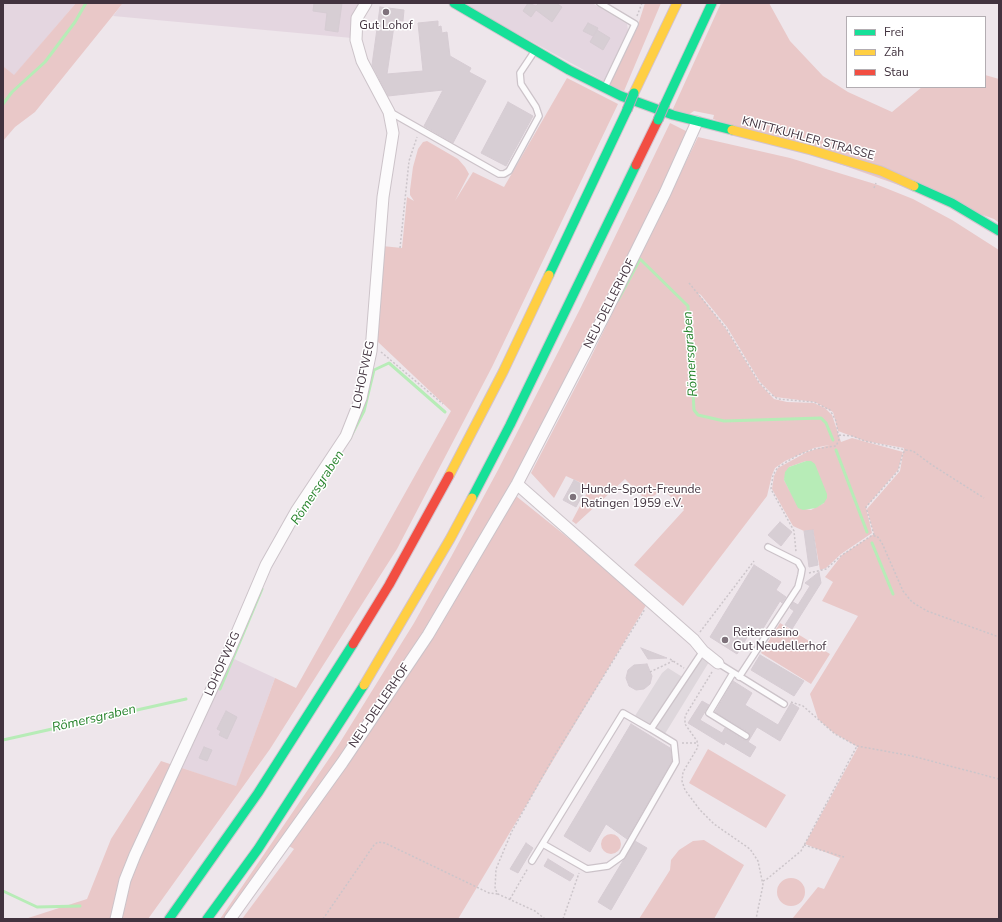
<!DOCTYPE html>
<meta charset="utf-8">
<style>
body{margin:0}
#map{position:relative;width:1002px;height:922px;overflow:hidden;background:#eee6eb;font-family:"Nunito Sans",sans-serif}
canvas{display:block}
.frame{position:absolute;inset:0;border:4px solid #42333f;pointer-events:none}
.legend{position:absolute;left:846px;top:16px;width:140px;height:72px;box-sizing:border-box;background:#fff;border:1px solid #b3adb2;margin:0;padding:5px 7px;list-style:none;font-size:12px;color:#42333f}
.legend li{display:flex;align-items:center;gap:8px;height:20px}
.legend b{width:20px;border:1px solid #b3adb2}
</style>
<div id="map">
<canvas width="1002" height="922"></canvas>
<div class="frame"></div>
<ul class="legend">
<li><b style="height:5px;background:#16e098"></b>Frei</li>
<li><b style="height:5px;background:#ffcf43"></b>Zäh</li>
<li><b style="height:5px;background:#f24e42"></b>Stau</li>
</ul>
</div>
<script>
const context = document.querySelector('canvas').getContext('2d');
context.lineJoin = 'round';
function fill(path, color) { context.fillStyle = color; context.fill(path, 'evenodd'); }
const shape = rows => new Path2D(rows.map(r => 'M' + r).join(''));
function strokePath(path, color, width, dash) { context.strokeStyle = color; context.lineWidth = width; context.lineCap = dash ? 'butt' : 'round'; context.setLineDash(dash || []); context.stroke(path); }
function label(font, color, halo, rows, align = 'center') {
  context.font = font + ' "Nunito Sans",sans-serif'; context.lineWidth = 3; context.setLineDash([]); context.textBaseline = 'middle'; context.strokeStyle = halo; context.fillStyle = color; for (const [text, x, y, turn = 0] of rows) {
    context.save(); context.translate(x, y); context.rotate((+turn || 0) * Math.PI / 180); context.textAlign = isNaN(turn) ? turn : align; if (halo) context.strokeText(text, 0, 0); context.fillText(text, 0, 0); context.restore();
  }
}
const residential = shape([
 [3,3,76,3,14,76,3,66],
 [123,3,362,3,352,38,113,16],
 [461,3,592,3,627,24,628,30,604,81],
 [232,658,275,678,236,787,182,768]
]);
const green = shape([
 [76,3,123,3,35,112,15,127,3,141,3,66,14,75],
 [645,3,661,3,624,91,609,85,638,25],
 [721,3,769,3,790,41,823,76,848,92,892,112,922,87,985,87,985,75,999,79,999,223,994,219,713,119,714,115,694,111,688,115,672,111],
 [567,78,618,104,492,367,397,549,270,749,148,919,25,919,87,899,111,839,161,761,236,786,275,678,296,688,451,411,377,341,382,246,402,248,407,197,414,201,410,195,410,190,413,167,418,149,423,142,427,141,458,159,465,167,469,174,455,201,473,172,504,187],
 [670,123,688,132,602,312,514,482,425,630,347,750,226,919,220,919,339,744,414,623,451,557,498,470,581,307],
 [698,137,790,158,878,185,913,199,952,220,999,250,999,919,792,919,818,887,824,889,840,858,805,844,858,747,834,733,818,719,810,694,858,616,822,601,833,582,825,577,842,555,874,534,867,509,900,471,904,448,865,441,838,431,833,412,815,402,775,397,760,382,727,327,701,295,698,293,726,329,759,383,774,399,787,402,814,403,825,408,832,415,841,442,852,438,903,452,898,470,866,507,872,533,841,554,826,568,820,570,813,530,804,531,793,526,772,489,774,476,778,468,807,452,829,445,814,448,785,461,775,468,772,475,767,496,683,606,634,565,684,510,663,489,647,501,625,479,576,524,572,521,590,487,566,476,554,498,531,473,590,359],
 [806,461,824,503,811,510,799,508,784,480,789,467],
 [516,496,648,602,458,919,242,919,294,849,289,846],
 [780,623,830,654,811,684,761,653],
 [708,749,786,795,766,828,689,783],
 '601 844a10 10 0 1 1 20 0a10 10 0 1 1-20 0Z',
 [704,840,744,865,714,919,639,919,670,870,671,860,679,850,693,841],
 '777 892a14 14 0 1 1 28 0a14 14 0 1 1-28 0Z'
]);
const parking = shape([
 [699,655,709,662,663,737,633,719,662,673,668,668,684,678]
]);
const water = shape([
 [806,461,811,461,815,464,827,494,827,498,824,503,816,508,803,510,798,508,784,480,785,472,789,467]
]);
const stream = shape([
 [3,104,12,92,45,62,75,22,86,3],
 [618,300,640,259,688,306,694,410,698,415,724,421,821,418,826,423,833,440],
 [349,440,364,411,374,370,389,363,445,412],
 [836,450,867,532],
 [872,543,893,594],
 [220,689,262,589],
 [3,740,186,699],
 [3,891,37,907,80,906]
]);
const building = shape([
 [314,3,342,3,338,32,325,30,327,13,313,11,314,3],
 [528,3,536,6,539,3,556,3,562,7,552,22,536,10,531,17,523,11,528,3],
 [380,7,404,10,403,21,395,19,387,74,423,71,418,23,438,21,438,27,441,26,442,33,447,32,450,56,471,68,469,72,486,81,453,143,424,126,443,90,388,96,372,65,380,7],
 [588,23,598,28,593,36,583,31,588,23],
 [597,30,610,38,603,50,590,42,597,30],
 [508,102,533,116,506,166,481,153,508,102],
 [574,480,587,487,576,507,563,500,574,480],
 [780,522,792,532,781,546,768,535,780,522],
 [813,530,818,565,809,567,804,531,813,530],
 [754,565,781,582,776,590,786,597,782,603,780,601,759,635,751,631,737,654,710,637,754,565],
 [819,572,821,583,792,629,785,625,794,611,790,608,793,602,798,605,810,586,805,583,819,572],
 [641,648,667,658,648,659,641,648],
 [760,655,804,681,794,696,751,670,760,655],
 [647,664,652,676,650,684,644,689,636,690,629,686,626,678,628,670,634,665,647,664],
 [733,681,752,693,745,705,778,725,791,703,799,708,780,741,757,727,748,742,756,747,750,757,725,742,724,745,688,723,702,701,709,705,700,720,722,733,725,728,744,740,749,739,748,732,715,712,733,681],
 [226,711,237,717,227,739,219,735,221,731,217,729,226,711],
 [631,724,670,748,672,761,627,839,606,824,590,852,564,836,631,724],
 [204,747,212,750,207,761,199,758,204,747],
 [635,841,647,848,611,910,598,902,635,841],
 [526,843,533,848,518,873,510,869,526,843],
 [548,859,574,875,570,881,544,866,548,859]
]);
const path = shape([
 [637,16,642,3],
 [874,188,876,183],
 [400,248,409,161,417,137],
 [689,283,726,328,759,382,769,393,778,399,814,402,830,410,836,421,839,440,836,446,814,449,798,455,778,467,773,475,771,489,794,531,796,552],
 [381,352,443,404],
 [839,435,852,436,865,441,906,450],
 [874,535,866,507,898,471,903,453,906,450,913,451,932,465,984,498],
 [809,573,826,569,842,555,871,536,877,536,882,543,903,591,912,602,927,611,999,637],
 [700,632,754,561],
 [670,659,684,668],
 [650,672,673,661],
 [712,672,685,716,685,724,697,741,698,747,683,772,682,781,685,790,700,810,714,824,750,849,758,861,763,885,756,919],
 [791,702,803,706,835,734,857,746,912,756,999,779],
 [682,743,698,743],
 [804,845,844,857],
 [763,881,767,879,801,851,857,746],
 [510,899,528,868],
 [323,919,374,845,378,842,385,843,489,893,498,894],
 [545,919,535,911,498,894,495,889,496,869,512,831,553,758,645,609],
 [563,919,579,873]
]);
const lane = shape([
 [600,3,635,24,605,87],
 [390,112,499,174,504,174,509,171,539,116,536,107,521,84,520,73,534,52],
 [718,663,784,704],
 [733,673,709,713,746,736],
 [739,677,798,587,801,575,802,569,798,562,768,547],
 [543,844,587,869,608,866,622,856,676,762,674,743,651,729],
 [532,861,623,713,651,729,703,651]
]);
const street = shape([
 [517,484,694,640,703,651,718,663],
 [116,919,125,880,135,855,228,654,266,565,297,510,346,436,361,398,371,351,383,197,393,133,389,112,362,61,356,40,357,18,366,3],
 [230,919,342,763,428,635,517,484,605,314,665,193,697,122]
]);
const fast = shape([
 [454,3,569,70,621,96,673,115,732,130],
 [665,104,712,3],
 [914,186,952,203,999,231],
 [549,275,627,110],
 [472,498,510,425,636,165],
 [169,919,258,793,353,644],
 [207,919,258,849,364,685]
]);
const slow = shape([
 [634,93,677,3],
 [732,130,811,150,881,171,914,186],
 [449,476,503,372,549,275],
 [364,685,450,539,472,498]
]);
const jam = shape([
 [636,165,658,120],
 [353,644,389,585,449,476]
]);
const fastBridge = shape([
 [627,110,634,93],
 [658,120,665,104]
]);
const markers = [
 [386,12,4,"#7e727b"],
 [573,497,4,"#7e727b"],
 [725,640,4,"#7e727b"]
];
const poiNames = [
 ["Gut Lohof",386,26,"center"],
 ["Hunde-Sport-Freunde",581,490],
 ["Ratingen 1959 e.V.",581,504],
 ["Reitercasino",733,633],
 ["Gut Neudellerhof",733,647]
];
const streetNames = [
 ["KNITTKUHLER STRASSE",808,139,15],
 ["NEU-DELLERHOF",610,304,-63],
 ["LOHOFWEG",364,375,-78],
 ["LOHOFWEG",223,664,-66],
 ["NEU-DELLERHOF",380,706,-56]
];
const waterNames = [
 ["Römersgraben",691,354,-94],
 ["Römersgraben",318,488,-57],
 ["Römersgraben",94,719,-13]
];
fill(residential, '#e4d6e0');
fill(green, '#e9c8c8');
fill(parking, '#ded7dc');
fill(water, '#b7ecb7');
strokePath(stream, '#b7ecb7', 3);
fill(building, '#d7ced4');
strokePath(building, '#d6ccd3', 1);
strokePath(lane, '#ccc3c9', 8);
strokePath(street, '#ccc3c9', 13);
strokePath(fast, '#d3c3cd', 11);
strokePath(slow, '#d3c3cd', 11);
strokePath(jam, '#d3c3cd', 11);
strokePath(path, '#ccc5ca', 1.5, [2, 2]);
strokePath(lane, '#fcfbfc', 5.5);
strokePath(street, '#fcfbfc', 11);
strokePath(fast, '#16e098', 9);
strokePath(slow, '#ffcf43', 9);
strokePath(jam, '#f24e42', 9);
strokePath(fastBridge, '#c5a2bc', 11, []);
strokePath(fastBridge, '#16e098', 9);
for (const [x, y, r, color] of markers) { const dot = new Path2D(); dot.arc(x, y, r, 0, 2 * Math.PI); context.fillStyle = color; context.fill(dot); strokePath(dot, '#fff', 1.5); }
label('12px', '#42333f', '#fff', poiNames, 'left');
label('12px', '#42333f', '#fff', streetNames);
label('italic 13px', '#28842d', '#fff', waterNames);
</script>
